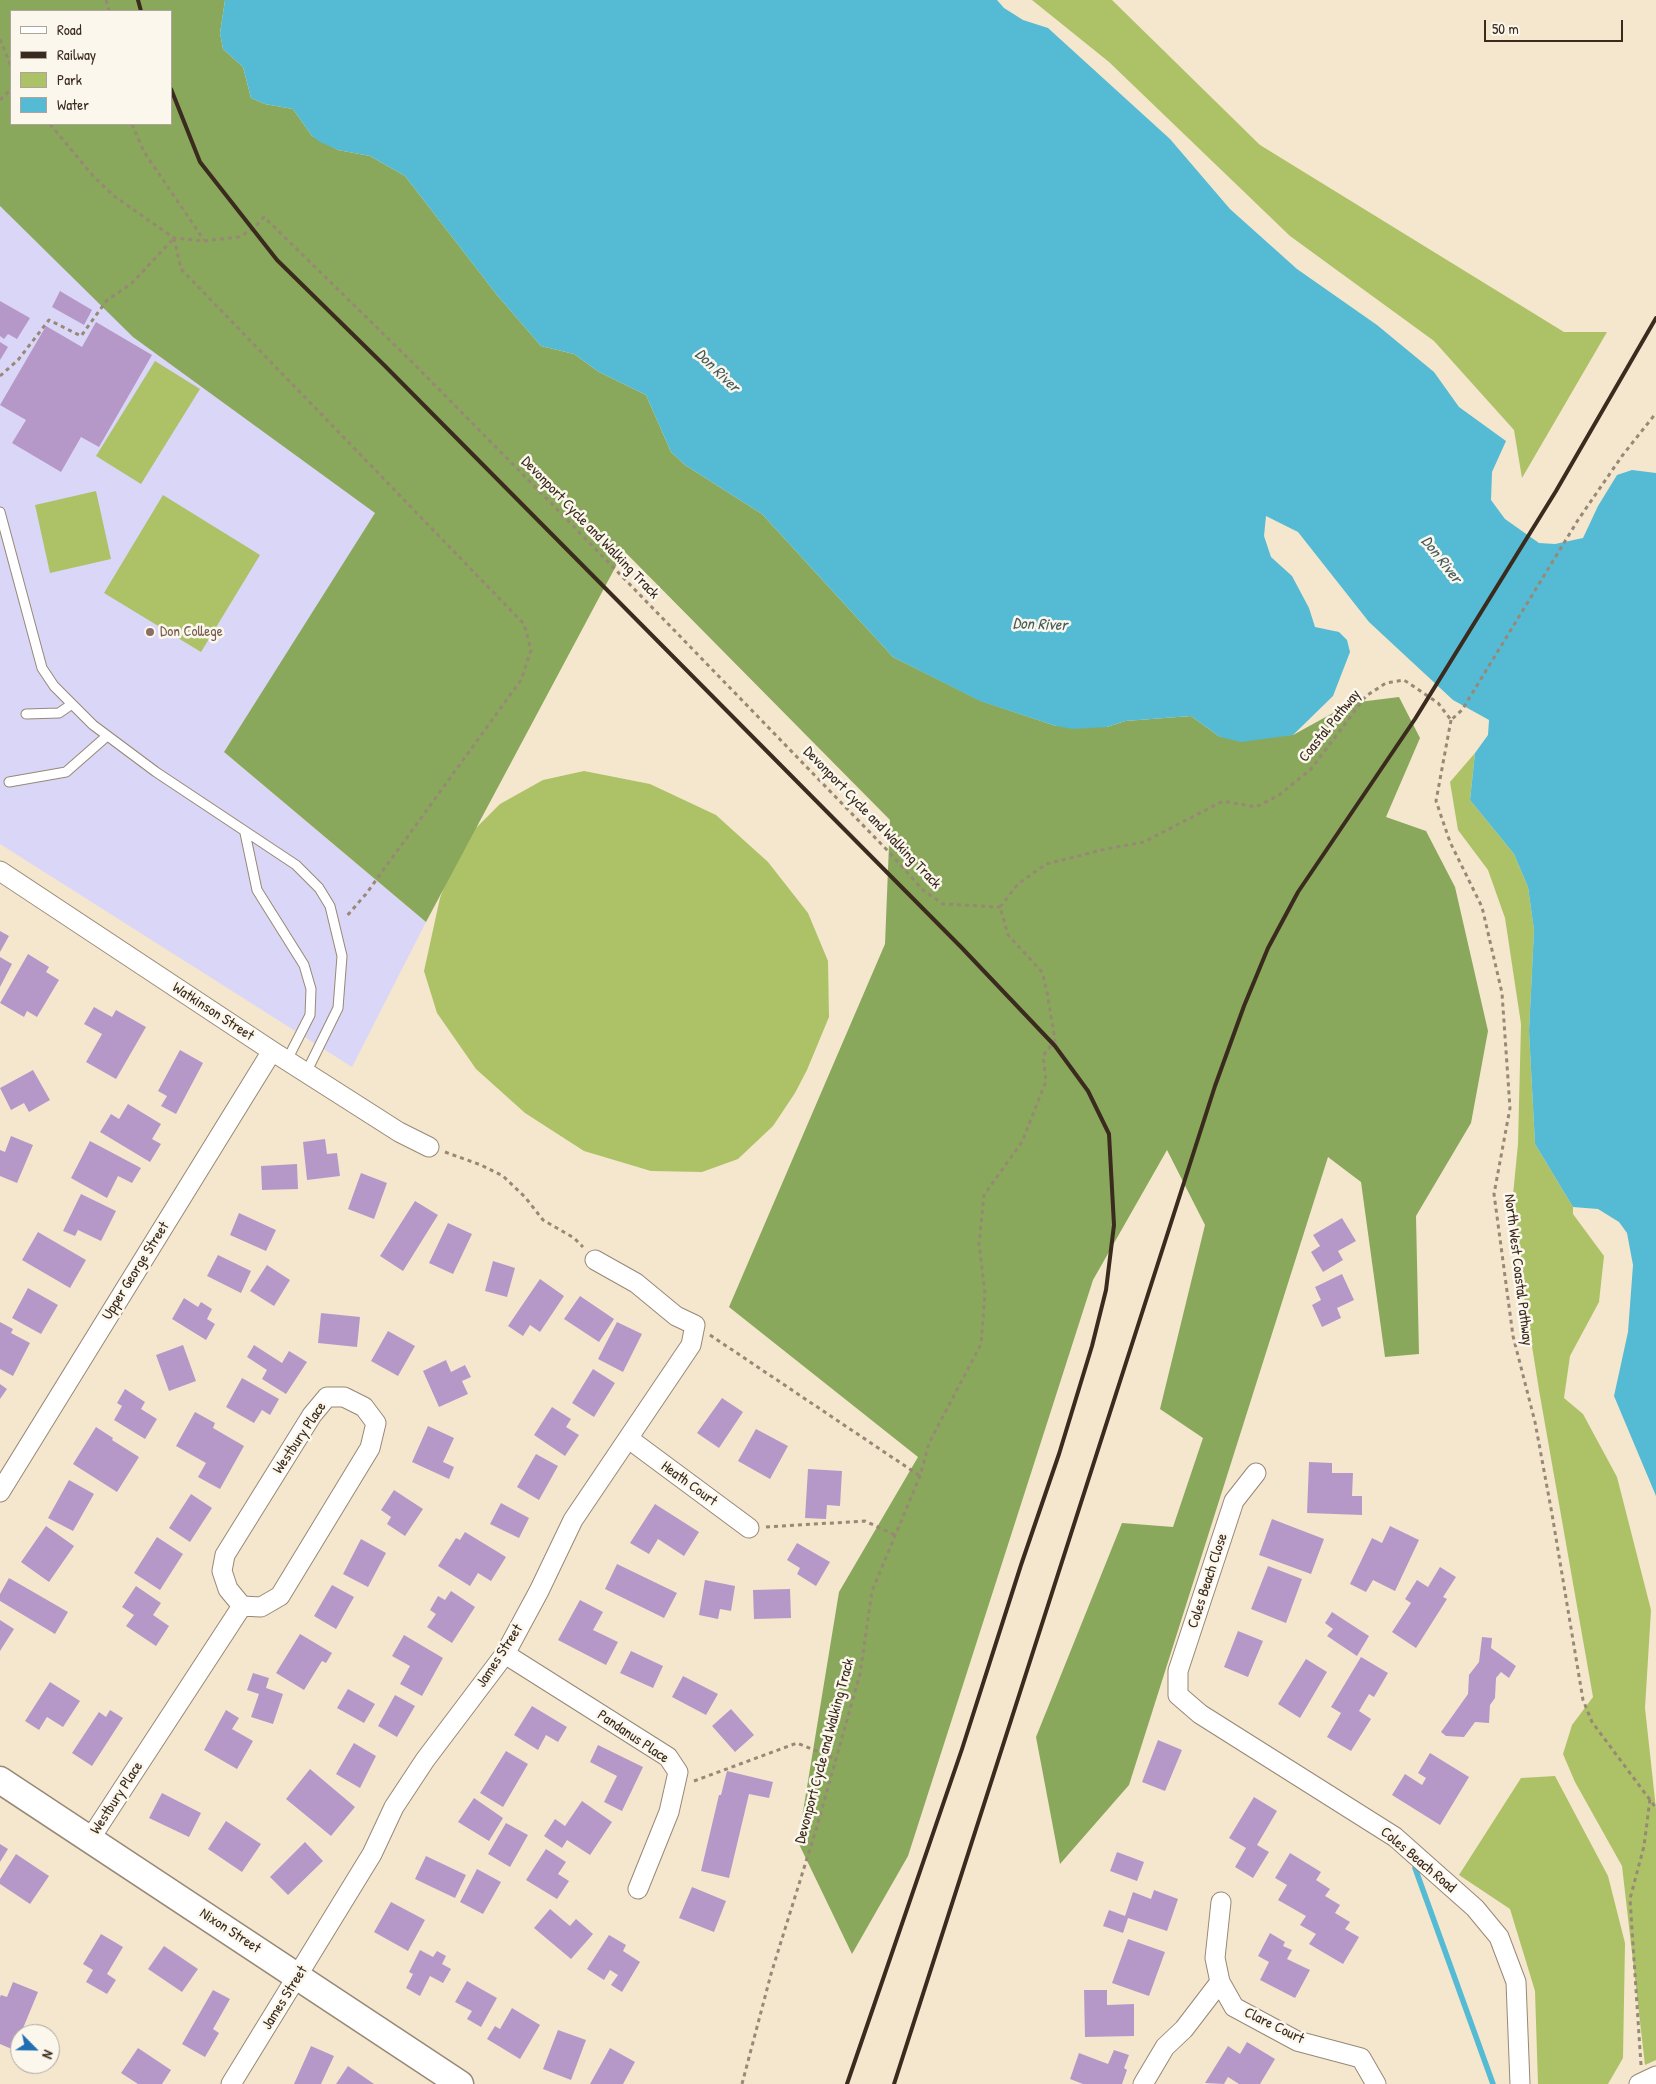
<!DOCTYPE html>
<style>
body{margin:0}
#map{position:relative;width:1656px;height:2084px;overflow:hidden;background:#f4e7ce;font-family:"Patrick Hand",sans-serif}
canvas{display:block}
.legend{position:absolute;left:10px;top:10px;width:162px;height:115px;box-sizing:border-box;background:#fbf7ec;border:1px solid #aea59a;margin:0;padding:6px 9px;list-style:none;font-size:15px;color:#3b2a1e}
.legend li{display:flex;align-items:center;gap:10px;height:25px}
.legend b{width:25px;border:1px solid #aea59a}
.north{position:absolute;left:10px;top:2024px;width:50px;height:50px;box-sizing:border-box;background:#fbf7ec;border:1px solid #aea59a;border-radius:50%;rotate:113deg;font-size:14px;font-weight:700;line-height:20px;text-align:center;color:#3b2a1e}
.north::after{content:'';display:block;margin:auto;width:18px;height:22px;background:#1f6fb2;clip-path:polygon(50% 0,100% 100%,50% 72%,0 100%)}
.scale{position:absolute;left:1484px;top:20px;width:139px;height:22px;box-sizing:border-box;border:2px solid #3b2a1e;border-top:0;padding-left:6px;font-size:15px;line-height:18px;white-space:nowrap;color:#3b2a1e;-webkit-text-stroke:4px #fbf7ec;paint-order:stroke}
</style>
<div id="map">
<canvas width="1656" height="2084"></canvas>
<ul class="legend">
<li><b style="height:6px;background:#fff"></b>Road</li>
<li><b style="height:6px;background:#3b2a1e"></b>Railway</li>
<li><b style="height:14px;background:#adc266"></b>Park</li>
<li><b style="height:14px;background:#55bad3"></b>Water</li>
</ul>
<div class="north">N</div>
<div class="scale">50 m</div>
</div>
<script>
const context = document.querySelector('canvas').getContext('2d');
context.lineJoin = 'round';
function fill(path, color) { context.fillStyle = color; context.fill(path, 'evenodd'); }
const shape = rows => new Path2D(rows.map(r => 'M' + r).join(''));
function strokePath(path, color, width, dash) { context.strokeStyle = color; context.lineWidth = width; context.lineCap = dash ? 'butt' : 'round'; context.setLineDash(dash || []); context.stroke(path); }
function label(font, color, halo, rows, align = 'center') {
  context.font = font + ' "Patrick Hand",sans-serif'; context.lineWidth = 5; context.setLineDash([]); context.textBaseline = 'middle'; context.strokeStyle = halo; context.fillStyle = color; for (const [text, x, y, turn = 0] of rows) {
    context.save(); context.translate(x, y); context.rotate((+turn || 0) * Math.PI / 180); context.textAlign = isNaN(turn) ? turn : align; if (halo) context.strokeText(text, 0, 0); context.fillText(text, 0, 0); context.restore();
  }
}
const built = shape([
 [0,191,376,513,224,752,426,922,352,1067,0,844]
]);
const green = shape([
 [1032,0,1112,0,1260,145,1564,332,1607,332,1522,478,1514,430,1434,341,1290,236,1109,62],
 [155,361,200,389,141,484,96,456],
 [96,491,111,559,50,573,35,505],
 [163,495,260,555,201,652,104,593],
 [1475,753,1470,800,1514,854,1528,887,1534,930,1529,1031,1535,1144,1573,1207,1573,1214,1604,1256,1599,1302,1570,1356,1564,1398,1583,1414,1617,1477,1651,1610,1645,1708,1656,1809,1656,2060,1645,2065,1622,1866,1575,1782,1563,1754,1572,1725,1593,1697,1539,1390,1511,1215,1518,1144,1521,1024,1505,918,1488,870,1458,830,1450,782],
 [584,771,650,784,716,815,768,862,808,913,828,961,829,1017,807,1070,795,1093,773,1126,738,1159,702,1172,651,1171,584,1151,525,1113,476,1069,437,1013,424,971,440,898,455,860,474,830,500,804,543,780],
 [1555,1776,1608,1876,1625,1943,1623,2058,1608,2084,1538,2084,1535,1991,1510,1909,1459,1875,1521,1778]
]);
const forest = shape([
 [0,0,225,0,220,33,223,49,243,67,251,98,265,104,293,109,312,136,338,150,370,156,405,176,497,295,541,346,574,354,599,372,646,395,671,452,685,465,762,514,893,657,981,701,1056,726,1107,727,1125,721,1191,716,1220,737,1293,735,1351,703,1399,697,1420,738,1386,817,1426,831,1455,887,1488,1031,1471,1123,1416,1216,1419,1354,1385,1357,1361,1182,1328,1157,1129,1785,1060,1864,1036,1737,1122,1523,1173,1527,1203,1438,1160,1409,1205,1225,1167,1150,1093,1280,908,1856,852,1954,798,1842,839,1592,918,1457,729,1307,885,944,890,820,624,551,426,922,224,752,375,513,133,337,0,206],
 [11,11,171,11,171,124,11,124]
]);
const water = shape([
 [225,0,997,0,1004,8,1023,20,1048,28,1170,139,1230,209,1297,269,1377,325,1434,372,1459,407,1506,441,1492,472,1491,500,1505,519,1539,543,1555,544,1583,538,1598,506,1617,475,1632,470,1656,473,1656,1496,1614,1396,1628,1332,1633,1265,1627,1233,1619,1222,1598,1209,1573,1207,1535,1144,1529,1031,1534,930,1528,887,1514,854,1470,800,1475,753,1488,735,1489,720,1453,700,1369,622,1298,532,1266,516,1264,536,1271,557,1292,576,1309,608,1315,627,1339,632,1347,640,1350,652,1333,696,1293,735,1241,742,1220,737,1191,716,1125,721,1107,727,1073,729,1056,726,980,701,893,657,762,514,685,465,671,452,646,395,599,372,574,354,541,346,497,295,405,176,370,156,338,150,320,142,312,136,293,109,265,104,251,98,243,67,223,49,220,33]
]);
const stream = shape([
 [1415,1868,1493,2084]
]);
const building = shape([
 [60,291,92,310,84,325,52,307],
 [0,301,30,318,17,339,8,334,4,339,0,336],
 [96,322,152,355,99,447,81,437,61,472,12,443,26,420,0,405,46,326,82,347],
 [0,342,8,347,0,360],
 [0,931,9,936,0,952],
 [28,954,49,967,46,972,59,980,37,1017,27,1011,24,1017,0,1003],
 [0,957,12,964,0,987],
 [94,1007,112,1017,116,1010,146,1027,116,1079,86,1062,102,1034,84,1024],
 [180,1050,203,1063,176,1114,161,1106,167,1096,158,1091],
 [33,1070,50,1100,29,1112,24,1103,11,1110,0,1088],
 [128,1104,161,1124,152,1139,161,1144,150,1162,100,1132,111,1114,119,1119],
 [11,1136,33,1145,17,1183,0,1176,0,1150,5,1152],
 [325,1139,327,1154,337,1153,340,1176,307,1180,303,1142],
 [90,1141,141,1168,132,1183,118,1176,107,1198,71,1178],
 [297,1164,298,1189,262,1190,261,1166],
 [361,1173,387,1183,374,1219,348,1209],
 [81,1194,116,1211,101,1241,78,1230,75,1236,63,1231],
 [415,1201,438,1215,403,1271,380,1256],
 [239,1213,276,1230,266,1251,230,1235],
 [1342,1218,1356,1241,1338,1251,1343,1260,1323,1272,1311,1252,1320,1246,1313,1235],
 [448,1223,472,1234,453,1274,429,1263],
 [38,1232,86,1260,70,1288,22,1260],
 [218,1255,251,1271,241,1293,207,1276],
 [493,1261,515,1268,507,1297,485,1291],
 [267,1265,290,1280,274,1306,250,1291],
 [1342,1274,1354,1300,1337,1308,1341,1318,1322,1327,1312,1305,1321,1300,1315,1287],
 [540,1279,564,1296,540,1332,530,1325,523,1336,508,1326],
 [28,1288,58,1305,41,1334,12,1318],
 [580,1296,614,1319,599,1342,564,1319],
 [184,1298,198,1307,201,1302,212,1309,207,1319,215,1324,206,1340,172,1319],
 [321,1313,360,1317,357,1347,318,1343],
 [0,1322,13,1329,11,1333,30,1343,13,1376,0,1369],
 [617,1322,642,1334,623,1372,598,1359],
 [388,1331,415,1346,398,1376,371,1361],
 [183,1345,196,1381,169,1391,156,1355],
 [254,1345,282,1363,289,1351,307,1362,286,1394,262,1379,267,1370,247,1357],
 [446,1360,451,1372,465,1365,471,1377,462,1381,468,1394,439,1407,423,1371],
 [593,1369,615,1383,594,1417,572,1403],
 [242,1378,279,1399,270,1415,262,1410,254,1423,226,1407],
 [0,1384,7,1389,0,1399],
 [125,1389,145,1402,141,1409,157,1419,145,1439,114,1420,122,1406,117,1403],
 [722,1398,743,1412,719,1448,697,1433],
 [552,1407,571,1419,566,1427,579,1435,565,1456,534,1435],
 [195,1412,215,1423,213,1428,244,1446,220,1489,198,1477,206,1463,176,1446],
 [428,1426,454,1438,443,1462,454,1467,449,1479,412,1462],
 [96,1427,113,1438,112,1440,139,1457,117,1492,73,1464],
 [756,1429,788,1446,770,1479,738,1461],
 [536,1454,558,1466,539,1500,517,1487],
 [1309,1462,1332,1463,1332,1473,1353,1473,1352,1496,1362,1496,1362,1515,1307,1513],
 [808,1469,842,1471,840,1506,827,1505,826,1519,805,1518],
 [69,1480,94,1494,73,1531,48,1518],
 [394,1490,423,1509,405,1536,387,1524,391,1517,381,1510],
 [191,1494,212,1508,190,1542,169,1528],
 [501,1503,529,1518,519,1538,490,1524],
 [655,1504,699,1532,684,1556,658,1539,649,1554,630,1543],
 [1272,1519,1324,1539,1311,1574,1259,1555],
 [46,1526,74,1546,49,1582,21,1562],
 [1390,1526,1419,1540,1395,1591,1373,1580,1366,1592,1350,1584,1372,1538,1382,1543],
 [465,1532,506,1557,491,1581,478,1573,470,1586,438,1566,456,1538,460,1540],
 [157,1537,183,1554,160,1590,134,1573],
 [361,1539,386,1553,368,1587,343,1574],
 [797,1543,830,1562,816,1586,797,1574,800,1568,787,1560],
 [617,1564,677,1593,664,1618,605,1589],
 [1268,1566,1302,1579,1286,1623,1251,1609],
 [1440,1567,1456,1577,1443,1597,1447,1599,1416,1648,1392,1632,1411,1603,1405,1599,1417,1580,1428,1587],
 [9,1578,68,1612,55,1634,0,1601,0,1594],
 [705,1580,735,1586,731,1611,720,1609,718,1619,699,1615],
 [332,1585,354,1597,336,1629,314,1616],
 [136,1586,161,1603,153,1615,169,1626,156,1646,126,1626,134,1615,122,1607],
 [790,1589,791,1618,754,1619,753,1590],
 [451,1591,475,1607,452,1643,427,1627,436,1614,430,1610,438,1596,445,1600],
 [580,1600,603,1612,593,1630,618,1642,606,1665,558,1640],
 [1332,1612,1369,1636,1357,1656,1327,1636,1333,1629,1325,1623],
 [0,1620,14,1629,0,1651],
 [1238,1631,1263,1641,1248,1677,1224,1667],
 [300,1634,332,1653,326,1663,322,1661,304,1690,276,1673],
 [404,1635,443,1658,422,1696,400,1684,410,1666,392,1656],
 [1482,1637,1492,1638,1491,1648,1516,1666,1509,1678,1501,1672,1496,1678,1495,1698,1490,1705,1489,1723,1475,1722,1464,1737,1446,1736,1441,1732,1468,1694,1469,1675,1479,1662],
 [631,1651,663,1666,653,1688,620,1673],
 [1361,1657,1388,1673,1374,1697,1369,1694,1359,1711,1371,1719,1351,1751,1327,1737,1341,1713,1331,1707],
 [1306,1659,1327,1672,1300,1718,1278,1704],
 [253,1673,269,1678,266,1688,283,1694,273,1724,251,1717,259,1694,247,1690],
 [683,1676,718,1694,706,1715,672,1697],
 [50,1682,80,1701,63,1727,47,1717,39,1730,25,1721],
 [348,1689,375,1704,364,1723,337,1708],
 [395,1695,415,1706,397,1737,378,1726],
 [532,1706,567,1727,558,1742,546,1735,538,1750,514,1735],
 [731,1709,754,1735,735,1752,712,1726],
 [110,1710,123,1718,92,1766,72,1753,99,1712,106,1717],
 [226,1710,239,1718,232,1729,253,1741,237,1769,204,1750],
 [1158,1740,1182,1750,1165,1791,1142,1782],
 [354,1743,376,1756,360,1788,336,1774],
 [598,1745,643,1767,622,1811,604,1802,617,1776,590,1762],
 [506,1751,528,1764,503,1807,480,1793],
 [1430,1753,1469,1777,1440,1825,1392,1795,1405,1774,1422,1785,1426,1778,1418,1773],
 [310,1769,355,1807,331,1836,286,1799],
 [727,1771,773,1782,769,1798,749,1794,729,1878,701,1871,719,1795,721,1795],
 [162,1793,201,1813,189,1837,149,1818],
 [1254,1797,1277,1811,1257,1845,1269,1852,1253,1878,1235,1867,1246,1848,1229,1838],
 [474,1798,503,1818,489,1841,458,1822],
 [582,1801,612,1822,590,1855,567,1840,562,1848,544,1836,555,1819,565,1826],
 [226,1821,261,1844,242,1872,208,1849],
 [506,1823,528,1835,510,1867,488,1854],
 [305,1842,323,1861,288,1895,270,1877],
 [0,1844,8,1849,0,1862],
 [546,1849,566,1862,558,1874,569,1881,557,1899,526,1880],
 [1117,1852,1144,1862,1137,1881,1110,1871],
 [1290,1853,1321,1872,1316,1880,1330,1889,1325,1896,1340,1905,1335,1913,1350,1922,1345,1929,1359,1937,1343,1964,1309,1944,1316,1934,1300,1925,1306,1916,1278,1900,1287,1885,1275,1878],
 [16,1854,49,1876,30,1904,0,1884,0,1879],
 [426,1856,466,1875,455,1898,415,1879],
 [477,1869,501,1882,483,1914,460,1902],
 [692,1887,726,1901,714,1932,679,1918],
 [1154,1890,1178,1899,1167,1931,1128,1918,1123,1933,1103,1926,1109,1910,1125,1916,1133,1892,1151,1899],
 [391,1902,425,1920,408,1951,374,1932],
 [550,1909,570,1926,576,1919,593,1934,571,1959,534,1928],
 [1270,1933,1285,1942,1283,1946,1292,1950,1287,1959,1310,1970,1295,1998,1260,1980,1269,1962,1258,1956],
 [101,1934,123,1947,107,1974,116,1980,107,1994,86,1982,93,1970,83,1964],
 [609,1935,626,1945,623,1951,640,1962,622,1992,611,1985,618,1975,610,1970,604,1980,587,1969],
 [1128,1939,1165,1952,1149,1996,1112,1983],
 [164,1946,198,1969,182,1992,148,1969],
 [420,1950,433,1957,437,1951,446,1956,442,1964,451,1969,443,1983,430,1976,420,1996,406,1988,413,1974,409,1972],
 [467,1981,497,1998,481,2027,467,2019,472,2011,455,2002],
 [13,1982,38,1992,14,2050,0,2044,0,1997,1,1995,7,1997],
 [213,1990,230,1999,213,2029,219,2033,205,2057,182,2044],
 [1084,1990,1107,1990,1107,2005,1134,2004,1134,2036,1085,2037],
 [512,2008,540,2025,520,2059,487,2039,495,2026,500,2029],
 [558,2030,586,2040,571,2080,543,2069],
 [1247,2042,1275,2059,1260,2084,1239,2084,1228,2077,1224,2084,1205,2083,1228,2046,1240,2054],
 [311,2046,334,2056,321,2084,294,2084],
 [138,2048,171,2070,162,2084,138,2084,121,2073],
 [610,2048,635,2062,623,2084,590,2084],
 [1114,2050,1129,2055,1124,2068,1127,2070,1122,2084,1083,2084,1070,2079,1079,2053,1108,2064],
 [348,2066,374,2084,336,2084]
]);
const path = shape([
 [106,0,109,11],
 [0,39,11,66],
 [0,100,11,89],
 [50,124,93,176,114,196,174,238,204,241,239,237,253,229,264,217,412,362,550,502,888,851,923,890,943,904,1000,907],
 [132,124,144,152,204,240],
 [174,238,181,269,524,624,531,650,521,680,366,894,345,918],
 [0,376,18,360,49,320,81,336,107,300,131,284,174,238],
 [1451,720,1436,801,1450,842,1482,907,1502,993,1510,1108,1494,1194,1513,1336,1535,1422,1552,1514,1583,1700,1592,1722,1656,1808],
 [1000,907,1018,884,1046,864,1106,849,1144,842,1223,801,1256,807,1279,795,1311,769,1366,696,1386,683,1404,680,1438,703,1451,720,1462,710,1578,520,1622,456,1656,413],
 [445,1152,481,1165,503,1176,525,1197,543,1220,574,1238,583,1247],
 [710,1335,920,1476],
 [766,1527,865,1521,895,1535],
 [694,1781,797,1743,836,1759],
 [1641,2065,1630,1899,1644,1846,1650,1799],
 [742,2084,771,1974,818,1823,860,1674,872,1591,920,1476,929,1443,981,1344,985,1293,979,1244,984,1195,1022,1142,1046,1081,1043,1056,1055,1040,1047,992,1042,972,1008,935,1000,907]
]);
const lane = shape([
 [0,512,42,668,54,686,93,725,156,772,296,865,319,888,330,906,342,956,338,1008,306,1073],
 [26,714,59,713,72,704],
 [9,782,66,772,107,736],
 [245,833,257,890,304,965,311,989,310,1015,287,1060]
]);
const street = shape([
 [0,871,272,1051,399,1132,429,1147],
 [327,1397,344,1397,364,1407,376,1423,370,1448,280,1596,261,1607,242,1606,228,1589,222,1571,225,1555,312,1415,327,1397],
 [629,1439,749,1528],
 [1256,1473,1234,1501,1178,1671,1178,1695,1200,1714,1395,1837,1475,1908,1499,1937,1516,1982,1520,2084],
 [0,1492,272,1051],
 [505,1654,668,1757,678,1772,669,1812,638,1889],
 [90,1839,242,1606],
 [1221,1902,1215,1958,1220,1982,1234,2007,1297,2041,1361,2058,1376,2084],
 [231,2084,372,1854,394,1807,425,1760,505,1654,539,1591,573,1520,691,1345,695,1325,676,1316,636,1283,595,1260],
 [1143,2084,1165,2047,1184,2029,1220,1982],
 [1639,2084,1656,2076]
]);
const secondary = shape([
 [0,1780,460,2084]
]);
const rail = shape([
 [138,0,141,11],
 [171,89,200,162,277,260,385,366,961,947,1055,1046,1088,1091,1109,1134,1114,1225,1106,1290,1092,1346,1059,1454,1021,1565,962,1749,847,2084],
 [894,2084,1215,1086,1244,1006,1268,948,1298,892,1415,719,1556,491,1656,318]
]);
const markers = [
 [150,632,5,"#8d6e63"]
];
const streetNames = [
 ["Devonport Cycle and Walking Track",590,528,46],
 ["Coastal Pathway",1330,726,-51],
 ["Devonport Cycle and Walking Track",872,818,46],
 ["Watkinson Street",213,1012,33],
 ["North West Coastal Pathway",1518,1270,83],
 ["Upper George Street",136,1271,-58],
 ["Westbury Place",300,1438,-56],
 ["Heath Court",689,1484,36],
 ["Coles Beach Close",1208,1581,-72],
 ["James Street",500,1656,-57],
 ["Pandanus Place",633,1737,34],
 ["Devonport Cycle and Walking Track",825,1751,-75],
 ["Westbury Place",117,1798,-57],
 ["Coles Beach Road",1418,1860,40],
 ["Nixon Street",230,1931,33],
 ["James Street",285,1998,-58],
 ["Clare Court",1274,2026,26]
];
const educationNames = [
 ["Don College",160,632]
];
const waterNames = [
 ["Don River",717,371,44],
 ["Don River",1441,560,52],
 ["Don River",1040,625,2]
];
fill(built, '#dad6f7');
fill(green, '#adc266');
fill(forest, '#8aa85b');
fill(water, '#55bad3');
strokePath(stream, '#55bad3', 5.5);
fill(building, '#b698c8');
strokePath(lane, '#988876', 11);
strokePath(street, '#988876', 21);
strokePath(secondary, '#988876', 29);
strokePath(path, '#988876', 3, [4, 4]);
strokePath(lane, '#fff', 9);
strokePath(street, '#fff', 19);
strokePath(secondary, '#fff', 26);
strokePath(rail, '#3b2a1e', 4);
for (const [x, y, r, color] of markers) { const dot = new Path2D(); dot.arc(x, y, r, 0, 2 * Math.PI); context.fillStyle = color; context.fill(dot); strokePath(dot, '#fbf7ec', 2); }
label('15px', '#3b2a1e', '#fbf7ec', streetNames);
label('15px', '#785e54', '#fbf7ec', educationNames, 'left');
label('italic 16px', '#445c5d', '#fbf7ec', waterNames);
</script>
